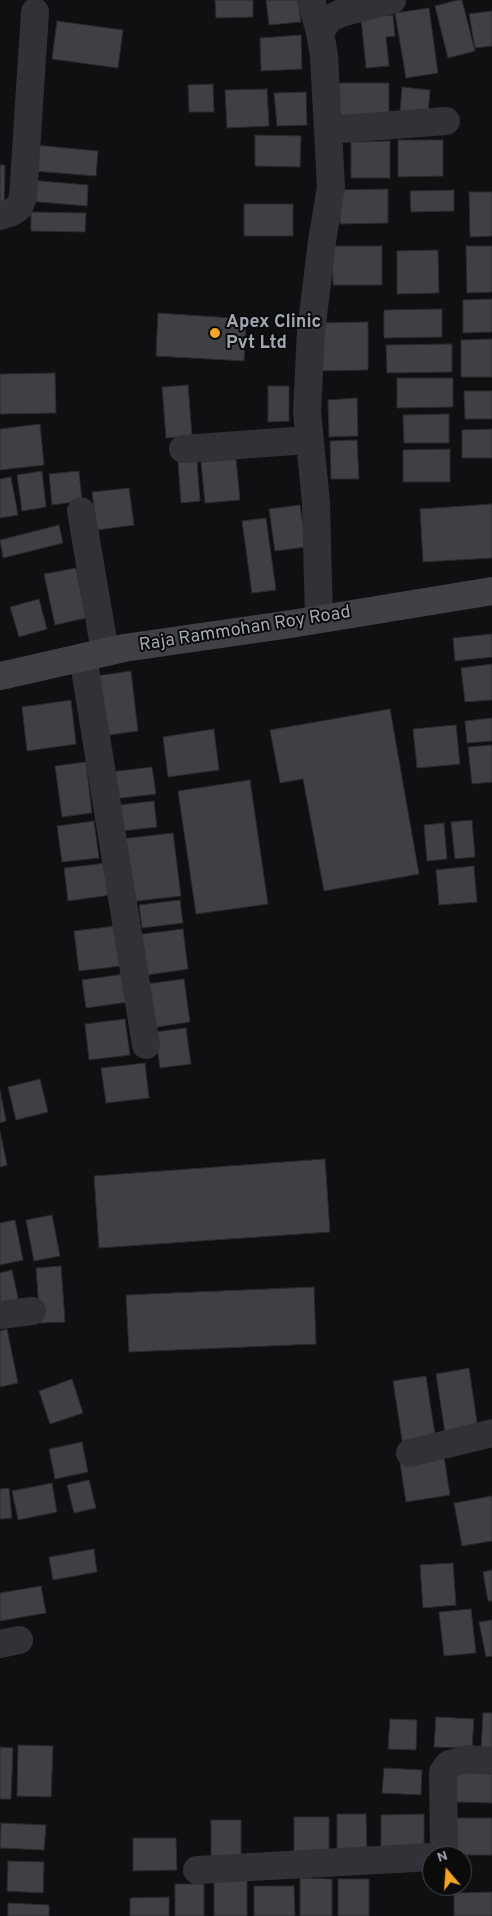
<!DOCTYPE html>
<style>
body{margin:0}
#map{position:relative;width:492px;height:1916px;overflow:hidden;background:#101012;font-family:Overpass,sans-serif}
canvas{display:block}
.north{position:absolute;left:422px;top:1846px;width:50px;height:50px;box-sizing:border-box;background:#0b0b0c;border:1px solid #47494f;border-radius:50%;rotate:342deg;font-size:14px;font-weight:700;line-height:20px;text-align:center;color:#a1a7b3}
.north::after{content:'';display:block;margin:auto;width:18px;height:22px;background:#f4a426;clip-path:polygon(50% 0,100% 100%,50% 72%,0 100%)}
</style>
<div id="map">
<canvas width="492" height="1916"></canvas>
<div class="north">N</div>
</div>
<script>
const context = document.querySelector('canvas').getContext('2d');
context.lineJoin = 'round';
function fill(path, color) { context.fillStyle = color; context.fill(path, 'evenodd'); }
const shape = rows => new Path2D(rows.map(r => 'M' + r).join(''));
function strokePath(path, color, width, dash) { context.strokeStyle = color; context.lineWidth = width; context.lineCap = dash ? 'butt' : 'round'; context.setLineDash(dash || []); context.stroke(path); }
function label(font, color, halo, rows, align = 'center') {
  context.font = font + ' Overpass,sans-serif'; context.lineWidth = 4; context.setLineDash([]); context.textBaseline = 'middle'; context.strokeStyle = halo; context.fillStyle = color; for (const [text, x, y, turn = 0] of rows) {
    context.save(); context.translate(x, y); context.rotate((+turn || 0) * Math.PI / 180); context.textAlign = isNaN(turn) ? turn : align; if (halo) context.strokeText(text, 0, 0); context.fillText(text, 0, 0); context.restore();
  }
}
const building = shape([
 [215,0,253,0,253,17,216,18,215,0],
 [266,0,298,0,301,22,269,25,266,0],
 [458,0,462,0,475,51,448,58,435,6,458,0],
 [429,8,438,73,406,78,395,13,429,8],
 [492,11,492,46,475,48,469,14,492,11],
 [393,15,395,36,386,37,389,66,366,68,361,18,393,15],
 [57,21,123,30,118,68,52,59,57,21],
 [301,35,302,69,261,71,260,38,301,35],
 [334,83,389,83,389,121,335,119,334,83],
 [213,84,214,112,189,112,188,85,213,84],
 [402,87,430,90,428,114,400,112,402,87],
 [267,89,269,126,227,128,225,90,267,89],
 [306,92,307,125,277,126,274,93,306,92],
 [255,135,301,136,300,167,255,166,255,135],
 [398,140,443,140,443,176,398,177,398,140],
 [390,141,390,178,351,178,351,142,390,141],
 [35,145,98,151,96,176,33,171,35,145],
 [0,165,5,165,4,210,0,210,0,165],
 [29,180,88,185,87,206,27,201,29,180],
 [388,189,388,223,340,224,339,190,388,189],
 [454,190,454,211,411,212,410,191,454,190],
 [469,192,492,192,492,236,470,237,469,192],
 [244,204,293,204,293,236,244,236,244,204],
 [31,212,86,213,85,232,31,231,31,212],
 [332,246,382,246,382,285,333,285,332,246],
 [466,246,492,246,492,292,467,293,466,246],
 [438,250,439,293,397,294,397,251,438,250],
 [492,299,492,332,463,333,463,300,492,299],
 [442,309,442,337,384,338,384,310,442,309],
 [158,313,246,319,244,361,156,356,158,313],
 [368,322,368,370,315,371,315,323,368,322],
 [492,339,492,377,461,377,461,340,492,339],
 [452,344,452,372,387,373,386,345,452,344],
 [55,373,56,413,0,414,0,374,55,373],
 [397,378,453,378,453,407,397,408,397,378],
 [188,385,192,436,166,438,162,387,188,385],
 [268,386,289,386,289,421,268,422,268,386],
 [464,391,492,391,492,419,465,419,464,391],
 [357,398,358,436,329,437,328,400,357,398],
 [449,414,449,443,404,443,403,415,449,414],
 [40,424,44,465,0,470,0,429,40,424],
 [492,429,492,458,462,458,462,430,492,429],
 [357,440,359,479,331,479,330,441,357,440],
 [450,449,450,482,403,482,403,450,450,449],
 [236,459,240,500,205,503,201,462,236,459],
 [197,461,200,501,181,503,178,462,197,461],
 [42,471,46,507,22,511,17,475,42,471],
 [79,471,82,501,52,505,49,474,79,471],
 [11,477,18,515,0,518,0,479,11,477],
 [129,488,134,525,97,530,92,492,129,488],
 [492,504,492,558,423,562,420,509,492,504],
 [300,505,306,547,275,551,269,509,300,505],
 [266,518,276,590,252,593,242,521,266,518],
 [59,525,63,543,3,558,0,540,59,525],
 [76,568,86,618,55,625,44,574,76,568],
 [39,599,47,629,19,637,10,607,39,599],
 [492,634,492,657,455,661,453,638,492,634],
 [492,664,492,700,465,702,461,668,492,664],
 [131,671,138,731,103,736,96,676,131,671],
 [71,700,76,744,27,751,22,707,71,700],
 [390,709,419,874,324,891,303,779,280,783,270,730,390,709],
 [492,718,492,741,467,743,465,721,492,718],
 [456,725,460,764,417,768,413,729,456,725],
 [214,729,219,770,168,777,163,737,214,729],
 [492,745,492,782,472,784,468,747,492,745],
 [86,762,92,813,62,817,55,766,86,762],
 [152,767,156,794,113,799,110,772,152,767],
 [250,780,268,904,196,914,178,791,250,780],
 [154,801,157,827,122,831,119,805,154,801],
 [472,820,475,857,455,859,451,822,472,820],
 [94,821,99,858,62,862,57,826,94,821],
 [444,823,447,859,427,861,424,825,444,823],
 [173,833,181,896,128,902,120,839,173,833],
 [107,863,111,895,68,901,64,868,107,863],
 [474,866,477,902,439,905,436,870,474,866],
 [180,900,183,923,142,928,139,905,180,900],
 [116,926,121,966,79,971,74,931,116,926],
 [183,929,188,969,141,976,135,935,183,929],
 [124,974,128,1002,86,1008,82,980,124,974],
 [184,979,190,1022,151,1028,146,984,184,979],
 [125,1019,130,1055,89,1060,85,1024,125,1019],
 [186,1028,191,1064,160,1068,155,1032,186,1028],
 [145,1063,149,1098,106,1103,101,1068,145,1063],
 [40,1079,48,1112,16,1120,8,1087,40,1079],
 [0,1090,6,1121,0,1123,0,1090],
 [0,1131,7,1165,0,1167,0,1131],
 [325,1159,330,1232,99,1248,94,1176,325,1159],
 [52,1215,60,1256,34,1261,26,1220,52,1215],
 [15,1220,23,1260,0,1265,0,1223,15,1220],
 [61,1266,65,1322,40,1323,36,1268,61,1266],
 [12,1270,20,1307,0,1311,0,1273,12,1270],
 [314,1287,316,1344,129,1352,126,1295,314,1287],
 [7,1329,18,1383,0,1387,0,1331,7,1329],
 [469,1368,478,1429,445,1433,436,1374,469,1368],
 [426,1376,436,1441,403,1446,393,1381,426,1376],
 [72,1379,83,1413,50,1424,39,1391,72,1379],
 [82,1442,88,1472,55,1479,49,1449,82,1442],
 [444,1456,450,1495,406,1502,400,1463,444,1456],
 [89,1480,96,1508,74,1513,67,1485,89,1480],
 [52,1483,57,1512,18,1520,12,1491,52,1483],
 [9,1488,12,1518,0,1519,0,1489,9,1488],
 [492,1496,492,1541,462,1546,454,1503,492,1496],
 [94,1549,97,1572,53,1580,49,1557,94,1549],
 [453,1563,456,1605,423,1608,420,1565,453,1563],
 [492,1570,492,1601,488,1601,483,1572,492,1570],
 [41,1586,46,1613,0,1621,0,1593,41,1586],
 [471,1609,476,1653,444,1656,439,1612,471,1609],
 [492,1620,492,1656,486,1657,479,1622,492,1620],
 [483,1713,492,1713,492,1751,481,1750,483,1713],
 [436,1717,474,1719,472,1748,434,1747,436,1717],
 [390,1719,417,1720,416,1750,388,1749,390,1719],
 [18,1745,53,1746,51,1797,17,1796,18,1745],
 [0,1747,13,1748,11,1799,0,1799,0,1747],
 [384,1768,422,1770,421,1795,382,1793,384,1768],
 [457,1771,492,1773,492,1803,456,1802,457,1771],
 [337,1814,366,1814,367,1851,337,1850,337,1814],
 [424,1814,424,1848,381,1848,381,1815,424,1814],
 [294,1817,329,1817,329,1858,294,1858,294,1817],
 [456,1818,492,1818,492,1855,456,1855,456,1818],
 [211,1820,241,1820,241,1857,211,1858,211,1820],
 [1,1823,46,1825,44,1850,0,1848,1,1823],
 [133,1838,176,1838,177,1870,133,1871,133,1838],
 [8,1861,44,1862,43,1893,7,1891,8,1861],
 [214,1876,247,1876,247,1916,214,1916,214,1876],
 [300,1878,332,1879,332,1916,300,1916,300,1878],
 [338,1879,369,1879,369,1916,338,1916,338,1879],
 [175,1884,204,1884,204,1916,175,1916,175,1884],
 [254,1886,294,1886,295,1916,254,1916,254,1886],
 [492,1892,492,1916,454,1916,454,1893,492,1892],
 [169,1897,169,1916,130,1916,130,1898,169,1897],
 [8,1903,49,1905,49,1916,8,1916,8,1903]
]);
const minor = shape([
 [311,0,320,32],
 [328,130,446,121],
 [0,216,12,212,19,207,23,197,35,12],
 [183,449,308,440],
 [81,511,105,652],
 [319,619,316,503,307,411,311,332,322,241,331,187,324,56,320,32,329,19,341,13,392,0],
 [83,657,146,1045],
 [0,1315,32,1311],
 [410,1453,492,1433],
 [0,1644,19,1640],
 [437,1856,440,1855,444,1847,443,1772,449,1764,468,1759,492,1761],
 [197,1870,432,1857]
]);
const secondary = shape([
 [0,676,124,648,291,624,492,591]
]);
const markers = [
 [215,333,6,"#f4a426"]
];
const poiNames = [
 ["Apex Clinic",226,323],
 ["Pvt Ltd",226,344]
];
const streetNames = [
 ["Raja Rammohan Roy Road",245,630,-9]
];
fill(building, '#3f4045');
strokePath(building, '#2a2a2e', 1);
strokePath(minor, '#313237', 28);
strokePath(secondary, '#3f4147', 28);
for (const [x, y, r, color] of markers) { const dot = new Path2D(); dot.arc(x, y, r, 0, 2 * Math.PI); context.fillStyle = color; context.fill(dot); strokePath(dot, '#0b0b0c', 2); }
label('bold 18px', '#a1a7b3', '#0b0b0c', poiNames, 'left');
label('18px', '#a1a7b3', '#0b0b0c', streetNames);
</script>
